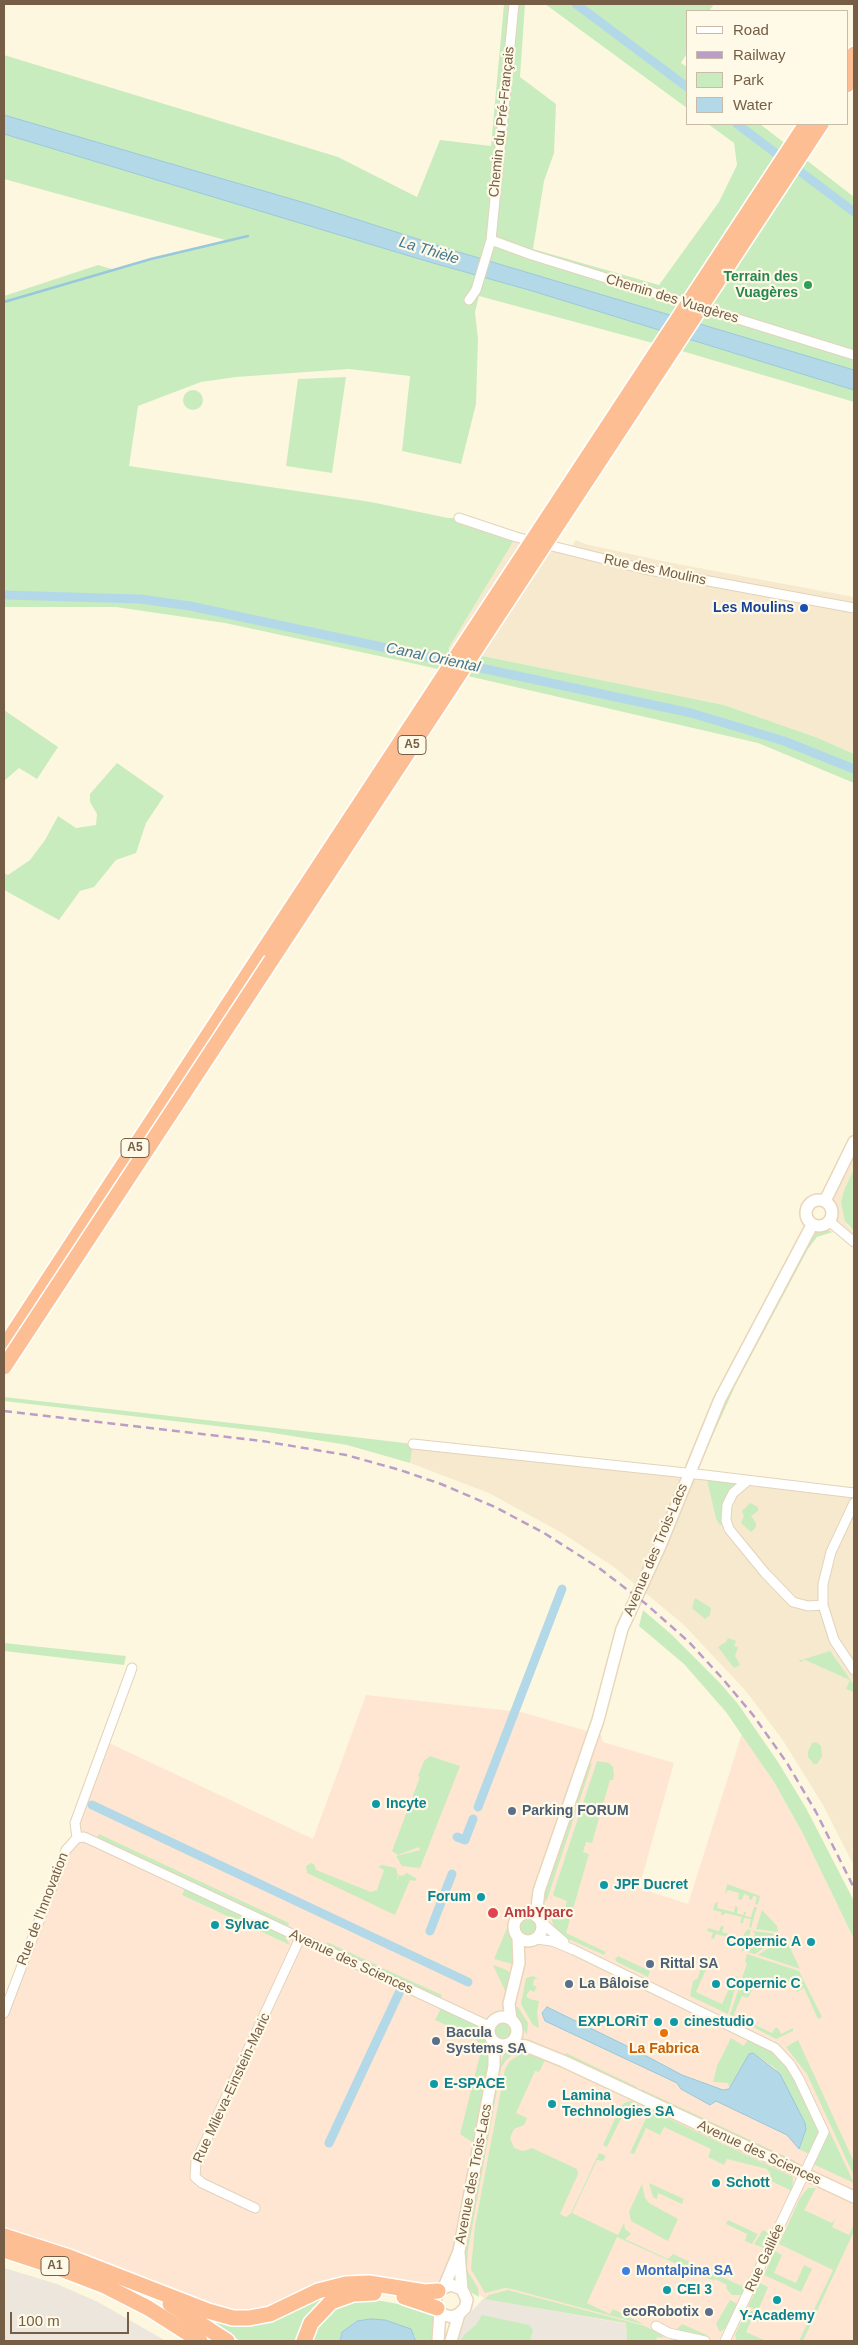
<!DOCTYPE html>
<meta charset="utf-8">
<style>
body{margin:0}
#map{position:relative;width:858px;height:2345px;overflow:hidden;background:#fef7e0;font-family:Helvetica,sans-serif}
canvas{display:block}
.frame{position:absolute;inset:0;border:5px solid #765e46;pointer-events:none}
.legend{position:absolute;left:686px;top:10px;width:162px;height:115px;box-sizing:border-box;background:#fff9e7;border:1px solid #c8bba7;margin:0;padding:6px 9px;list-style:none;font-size:15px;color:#765e46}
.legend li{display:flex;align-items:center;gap:10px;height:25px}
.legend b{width:25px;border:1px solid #c8bba7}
.scale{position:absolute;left:10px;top:2312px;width:119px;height:22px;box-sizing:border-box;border:2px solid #765e46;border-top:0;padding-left:6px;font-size:15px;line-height:18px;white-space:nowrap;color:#765e46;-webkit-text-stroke:4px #fff9e7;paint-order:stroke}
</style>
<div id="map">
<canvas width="858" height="2345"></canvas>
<div class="frame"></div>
<ul class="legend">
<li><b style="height:6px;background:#fff"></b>Road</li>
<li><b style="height:6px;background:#ba9ec7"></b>Railway</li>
<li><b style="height:14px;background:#c9ecbe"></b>Park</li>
<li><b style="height:14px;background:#b3d9e8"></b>Water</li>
</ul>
<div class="scale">100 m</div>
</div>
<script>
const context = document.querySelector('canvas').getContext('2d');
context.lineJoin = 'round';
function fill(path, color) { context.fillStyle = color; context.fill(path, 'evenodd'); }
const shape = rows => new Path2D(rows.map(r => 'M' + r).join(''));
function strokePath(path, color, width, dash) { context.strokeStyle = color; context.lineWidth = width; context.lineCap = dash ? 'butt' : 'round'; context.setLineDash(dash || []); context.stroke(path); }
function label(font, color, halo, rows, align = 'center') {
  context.font = font + ' Helvetica,sans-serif'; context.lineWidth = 4.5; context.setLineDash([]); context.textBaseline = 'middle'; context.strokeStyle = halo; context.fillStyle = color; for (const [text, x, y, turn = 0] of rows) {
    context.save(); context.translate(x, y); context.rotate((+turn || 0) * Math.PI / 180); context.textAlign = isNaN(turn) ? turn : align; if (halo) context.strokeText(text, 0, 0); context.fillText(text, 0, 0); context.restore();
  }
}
const residential = shape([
 [516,537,568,551,576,540,585,544,667,562,854,597,854,754,818,738,724,705,448,649],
 [854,1142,854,1169,845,1188,847,1225,854,1231,854,1242,837,1228,836,1214,829,1191],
 [413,1444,854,1493,854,1866,823,1805,782,1739,745,1690,683,1624,614,1567,562,1533,489,1493,410,1463]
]);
const commercial = shape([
 [366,1695,521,1712,601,1735,603,1742,674,1763,639,1888,688,1904,742,1733,774,1782,802,1832,854,1939,854,2341,627,2341,626,2324,484,2298,457,2279,451,2279,435,2287,390,2286,249,2318,4,2236,4,2013,75,1833,105,1741,313,1839]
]);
const industrial = shape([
 [4,2268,57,2284,98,2302,166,2341,4,2341],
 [484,2298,626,2324,627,2341,451,2341,454,2330]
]);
const green = shape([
 [504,4,525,4,520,77,556,104,554,153,544,181,533,249,659,285,719,202,737,165,734,143,708,124,760,124,854,197,854,370,452,250,312,205,4,115,4,55,338,157,417,197,440,140,491,146],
 [545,4,714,4,709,11,687,11,687,53,681,63,687,67,687,108],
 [4,134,426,261,529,290,854,390,854,402,675,349,479,296,475,312,478,339,476,404,461,464,402,451,410,376,349,369,236,377,201,382,138,406,129,466,371,502,448,518,459,518,516,537,448,649,724,705,818,738,854,754,854,783,758,743,407,662,225,623,116,607,4,607,4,296,98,265,115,270,225,240,4,179],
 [346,377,332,473,286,466,298,379],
 '183 400a10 10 0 1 1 20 0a10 10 0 1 1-20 0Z',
 [4,710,58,747,37,779,19,768,4,781],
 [117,763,164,796,146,823,136,853,116,860,94,887,80,891,59,920,4,890,4,873,8,875,30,860,45,840,58,816,76,828,96,825,97,814,90,802,90,794],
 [854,1169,854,1231,845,1221,841,1202,845,1188],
 [824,1229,833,1232,817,1237,808,1249,736,1384,703,1457,701,1456,728,1392,812,1236,819,1230],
 [4,1397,337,1435,413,1444,410,1463,347,1445,267,1432,4,1401],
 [708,1479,734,1482,735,1484,729,1490,722,1508,724,1526,719,1524,716,1518,708,1484],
 [750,1503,758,1507,758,1511,751,1516,756,1523,756,1527,751,1532,741,1523,744,1516,742,1511],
 [695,1598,711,1608,710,1615,705,1619,692,1608],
 [643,1610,672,1635,719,1682,738,1704,778,1762,806,1808,854,1901,854,1939,802,1832,774,1782,726,1712,684,1664,639,1626],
 [728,1638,736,1641,734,1646,738,1647,735,1656,740,1665,734,1668,718,1647,726,1642],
 [4,1643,126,1656,124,1665,4,1651],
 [830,1651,854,1685,854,1692,846,1689,850,1680,803,1659,802,1662,798,1661],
 [816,1742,821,1746,822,1756,817,1764,814,1764,808,1757,808,1752,812,1743],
 [430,1756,460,1766,420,1868,402,1866,396,1856,420,1850,419,1847,398,1855,392,1851,420,1777,418,1776,424,1761],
 [597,1761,609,1763,613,1767,614,1774,613,1780,610,1780,592,1843,586,1842,583,1852,589,1854,566,1933,606,1952,604,1955,564,1937,554,1927,549,1912,563,1915,567,1901,554,1896,553,1894],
 [592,1763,547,1900,546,1901,543,1900,587,1767],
 [99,1834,289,1923,288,1927,97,1838],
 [311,1863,314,1864,316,1870,371,1892,377,1890,384,1870,378,1867,382,1865,396,1868,398,1875,396,1882,399,1875,402,1876,407,1873,417,1879,415,1881,410,1880,395,1915,307,1873,306,1866],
 [727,1884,760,1896,758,1905,755,1904,757,1897,753,1896,752,1900,749,1899,749,1896,744,1894,742,1900,738,1899,739,1893,728,1890,725,1895],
 [185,1888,284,1935,290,1945,182,1895],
 [718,1902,717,1908,734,1912,735,1906,738,1907,737,1913,743,1915,744,1912,746,1912,745,1916,751,1917,754,1907,757,1907,751,1928,749,1927,751,1919,744,1918,743,1923,740,1923,742,1917,725,1913,724,1915,721,1915,721,1912,713,1910,715,1903],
 [762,1910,777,1926,778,1932,756,1929],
 '518 1928a9 9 0 1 1 18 0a9 9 0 1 1-18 0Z',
 [721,1926,724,1926,722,1932,743,1938,745,1932,748,1929,751,1930,745,1951,742,1951,744,1941,730,1937,729,1940,727,1939,727,1937,716,1934,714,1939,711,1938,713,1933,707,1931,708,1928,719,1931],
 [507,1928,514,1942,515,1962,512,1964,494,1959],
 [753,1931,778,1934,778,1939,755,1954,748,1952,750,1951,755,1934],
 [785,1937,800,1969,758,1955],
 [327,1942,377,1965,375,1968,326,1945],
 [747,1954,799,1971,822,2017,818,2019,804,1988,797,1992,791,1981,778,1987,758,1978,748,1998,742,1996,734,2014,735,2017,730,2015,747,1963,745,1962],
 [701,1955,715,1959,712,1964,716,1966,708,1965,696,1992,722,2004,735,1976,738,1977,728,2014,690,1996,693,1981,698,1978,702,1962],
 [618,1956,650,1971,648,1977,617,1962,615,1959],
 [493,1965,507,1970,511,1975,507,1995],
 [380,1967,442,1995,440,1999,379,1971],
 [533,1976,538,1979,534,1979,533,1985,537,1987,534,1992,530,1990,526,1996,530,1999,539,2001,537,2012,539,2028,533,2025,521,2004,526,1978],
 [513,2007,518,2007,528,2023,527,2035,514,2015],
 [441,2008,479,2027,489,2047,490,2058,475,2144,460,2134,480,2055,480,2045,476,2039,435,2020],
 [737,2016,772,2033,775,2028,778,2028,781,2034,793,2028,793,2031,776,2039,736,2018],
 '493 2032a9 9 0 1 1 18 0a9 9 0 1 1-18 0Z',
 [749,2037,772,2050,786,2064,820,2130,809,2154,799,2149,806,2129,805,2123,775,2068,753,2053,746,2059,735,2081,729,2087,728,2083,713,2082,717,2066,731,2038,744,2046],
 [798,2040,854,2162,854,2176,807,2074,786,2047],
 [513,2048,520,2049,506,2060,501,2068,468,2250,467,2270,478,2288,479,2297,472,2293,465,2282,463,2272,465,2249,499,2067,504,2054],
 [525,2051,545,2060,539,2072,535,2071,516,2113,527,2118,524,2125,514,2129,510,2138,514,2148,523,2151,532,2148,577,2169,578,2174,560,2214,566,2217,571,2213,599,2153,602,2154,606,2156,603,2161,597,2160,572,2213,618,2235,624,2223,625,2229,631,2234,625,2239,668,2259,673,2254,746,2288,742,2295,732,2295,726,2288,727,2285,715,2279,714,2281,617,2237,587,2303,610,2314,613,2309,645,2325,512,2289,505,2288,485,2293,471,2269,475,2226,505,2069,510,2061],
 [566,2053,637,2087,636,2090,564,2056],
 [641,2089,795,2161,794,2164,640,2092],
 [631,2101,793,2177,792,2191,771,2181,770,2173,767,2169,727,2159,724,2165,708,2157,711,2149,664,2127,660,2135,646,2128,634,2154,630,2153,647,2116,627,2106,607,2147,603,2145,620,2108,624,2103],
 [829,2130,854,2183,813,2164],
 [649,2183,684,2199,682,2204,658,2193,657,2199,653,2197],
 [642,2184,645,2198,649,2203,678,2219,668,2241,631,2221,629,2212],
 [808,2188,816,2188,804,2210,832,2223,836,2218,832,2227,849,2235,854,2224,854,2231,803,2341,799,2341,833,2270,779,2244,800,2198],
 [728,2220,758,2234,752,2244,745,2241,747,2234,726,2224],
 [763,2230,771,2235,763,2248,754,2244],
 [775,2251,782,2255,774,2273,796,2283,804,2265,812,2269,801,2292,764,2275],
 [760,2283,768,2287,758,2311,748,2306],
 [508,2290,645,2326,663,2336,663,2338,657,2337,656,2341,627,2341,626,2323,485,2299,489,2295],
 [349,2291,300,2341,240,2341,206,2316,223,2319,312,2297],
 [376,2300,421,2308,432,2313,435,2320,433,2341,416,2341,415,2336,385,2320,371,2319,356,2321,342,2332,340,2341,312,2341,317,2327,334,2309,351,2301],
 [730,2300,738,2304,728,2326,720,2332,716,2324],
 [747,2309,765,2317,762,2323,752,2319,746,2332,766,2341,737,2341,735,2335],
 [482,2315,529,2325,533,2330,530,2341,460,2341,465,2334,476,2325],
 [682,2324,707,2335,708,2336,676,2330]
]);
const water = shape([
 [4,115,312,205,452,250,854,370,854,390,529,290,426,261,4,134,4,115],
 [547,2007,633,2049,682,2075,723,2090,729,2089,749,2054,753,2053,780,2074,805,2123,806,2129,799,2149,787,2135,716,2101,710,2105,681,2089,677,2083,545,2021,542,2013,547,2007],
 [371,2319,385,2320,411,2329,416,2341,340,2341,342,2332,357,2321,371,2319]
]);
const stream = shape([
 [4,302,151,259,248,236]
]);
const canal = shape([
 [576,4,687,87],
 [737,124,854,212],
 [4,595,140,599,190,606,691,713,784,741,854,769],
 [92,1805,468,1982],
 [478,1807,562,1589],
 [457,1837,465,1840,473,1819],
 [430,1931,452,1874],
 [329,2143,399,1993]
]);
const street = shape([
 [491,240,532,255,854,355],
 [469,300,476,290,491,240,514,4],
 [459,518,516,537,644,569,854,608],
 [829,1221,854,1242],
 [413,1444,705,1475,854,1493],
 [747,1481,733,1493,727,1505,726,1520,729,1529,765,1573,793,1602,808,1606,823,1605],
 [854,1503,831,1552,823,1584,823,1605,834,1640,854,1670],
 [77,1838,84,1837,93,1841,489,2026],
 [77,1838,75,1823,132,1668],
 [541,1922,564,1942],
 [536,1939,552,1941,574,1950,775,2048,790,2064,799,2079,824,2132,725,2341],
 [4,2013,66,1850,77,1838],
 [255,2208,202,2183,195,2177,196,2162,300,1938],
 [656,2326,669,2333,705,2341]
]);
const secondary = shape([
 '806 1213a13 13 0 1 1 26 0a13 13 0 1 1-26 0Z',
 [825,1201,854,1142],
 '514 1927a14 14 0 1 1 28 0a14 14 0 1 1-28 0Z',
 [536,1916,539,1891,598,1720,622,1629,660,1546,720,1399,812,1225],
 '489 2031a14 14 0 1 1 28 0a14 14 0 1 1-28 0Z',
 [511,2019,509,2004,519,1963,518,1938],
 [510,2044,526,2046,563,2061,854,2197],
 [459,2253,462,2289,467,2300,465,2308,459,2314,452,2317,444,2315,438,2310,435,2298,441,2289,451,2285,462,2289],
 [444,2287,459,2251,494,2066,494,2043],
 [438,2341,440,2312],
 [451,2341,459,2314]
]);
const highway = shape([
 [847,65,854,54],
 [847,85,854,74],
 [4,1347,265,948],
 [4,2236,69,2257,208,2311,233,2318,249,2318,270,2314,318,2291,346,2284,369,2283,425,2292,438,2291],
 [4,2250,53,2266,105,2286,148,2308,200,2341],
 [404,2297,437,2308],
 [170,2304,227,2341],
 [304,2341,311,2323,331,2302,353,2294,374,2293]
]);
const rail = shape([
 [4,1411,262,1441,346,1455,400,1470,441,1484,495,1507,544,1533,599,1568,646,1604,689,1642,722,1678,753,1715,787,1763,816,1812,854,1888]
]);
const highwayBridge = shape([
 [265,948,806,124],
 [4,1367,821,124]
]);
const markers = [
 [808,285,5,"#2e9e5b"],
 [804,608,5,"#1a4fb4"],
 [376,1804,5,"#0f9aa8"],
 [512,1811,5,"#5c6f8a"],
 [604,1885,5,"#0f9aa8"],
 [481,1897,5,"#0f9aa8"],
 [493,1913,6,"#e0444e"],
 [215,1925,5,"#0f9aa8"],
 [811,1942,5,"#0f9aa8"],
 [650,1964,5,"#5c6f8a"],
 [569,1984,5,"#5c6f8a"],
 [716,1984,5,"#0f9aa8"],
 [658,2022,5,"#0f9aa8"],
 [674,2022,5,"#0f9aa8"],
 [664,2033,5,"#e8710a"],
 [436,2041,5,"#5c6f8a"],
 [434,2084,5,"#0f9aa8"],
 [552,2104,5,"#0f9aa8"],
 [716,2183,5,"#0f9aa8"],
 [626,2271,5,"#3f7fe0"],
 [667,2290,5,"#0f9aa8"],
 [777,2300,5,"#0f9aa8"],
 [709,2312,5,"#5c6f8a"]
];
const shields = [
 [412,745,28],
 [135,1148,28],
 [55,2266,28]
];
const shieldNames = [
 ["A5",412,745],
 ["A5",135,1148],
 ["A1",55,2266]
];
const streetNames = [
 ["Chemin du Pré-Français",502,122,-84],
 ["Chemin des Vuagères",672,299,17],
 ["Rue des Moulins",655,570,12],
 ["Avenue des Trois-Lacs",656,1550,-67],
 ["Rue de l'Innovation",43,1909,-69],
 ["Avenue des Sciences",351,1962,25],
 ["Rue Mileva-Einstein-Maric",232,2088,-65],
 ["Avenue des Sciences",759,2153,25],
 ["Avenue des Trois-Lacs",474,2174,-79],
 ["Rue Galilée",765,2258,-65]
];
const leisureNames = [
 ["Terrain des",798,277],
 ["Vuagères",798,293]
];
const transitNames = [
 ["Les Moulins",794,608]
];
const cultureNames = [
 ["Incyte",386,1804],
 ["JPF Ducret",614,1885],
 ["Forum",471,1897,"right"],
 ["Sylvac",225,1925],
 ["Copernic A",801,1942,"right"],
 ["Copernic C",726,1984],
 ["EXPLORiT",648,2022,"right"],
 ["cinestudio",684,2022],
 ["E-SPACE",444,2084],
 ["Lamina",562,2096],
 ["Technologies SA",562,2112],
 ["Schott",726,2183],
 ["CEI 3",677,2290],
 ["Y-Academy",777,2316,"center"]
];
const serviceNames = [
 ["Parking FORUM",522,1811],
 ["Rittal SA",660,1964],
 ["La Bâloise",579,1984],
 ["Bacula",446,2033],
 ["Systems SA",446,2049],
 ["ecoRobotix",699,2312,"right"]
];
const healthNames = [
 ["AmbYparc",504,1913]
];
const foodNames = [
 ["La Fabrica",664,2049]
];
const shopNames = [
 ["Montalpina SA",636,2271]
];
const waterNames = [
 ["La Thièle",429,251,17],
 ["Canal Oriental",433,658,12]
];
fill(residential, '#f6e9ce');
fill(commercial, '#ffe6d2');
fill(industrial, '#ece6dc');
fill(green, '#c9ecbe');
fill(water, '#b3d9e8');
strokePath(water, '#99c7db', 1);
strokePath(stream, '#99c7db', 2.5);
strokePath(canal, '#b3d9e8', 9);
strokePath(street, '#e2d3bb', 11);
strokePath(secondary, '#e8d6b9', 14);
strokePath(highway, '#fff', 18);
strokePath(street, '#fff', 9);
strokePath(secondary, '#fff', 11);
strokePath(highway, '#fcbe92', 15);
strokePath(rail, '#ba9ec7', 2.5, [8, 5]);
strokePath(highwayBridge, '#fff', 18, []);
strokePath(highwayBridge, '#fcbe92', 15);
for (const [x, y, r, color] of markers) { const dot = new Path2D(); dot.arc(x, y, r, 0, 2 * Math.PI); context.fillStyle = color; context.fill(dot); strokePath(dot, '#fff9e7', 2); }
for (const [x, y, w] of shields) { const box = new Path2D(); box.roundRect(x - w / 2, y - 9.5, w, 19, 4); context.fillStyle = '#fff9e7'; context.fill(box); strokePath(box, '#765e46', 1); }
label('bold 12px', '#765e46', null, shieldNames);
label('14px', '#765e46', '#fff9e7', streetNames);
label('bold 14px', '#27864d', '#fff9e7', leisureNames, 'right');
label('bold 14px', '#164399', '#fff9e7', transitNames, 'right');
label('bold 14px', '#0d838f', '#fff9e7', cultureNames, 'left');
label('bold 14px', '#4e5e75', '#fff9e7', serviceNames, 'left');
label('bold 14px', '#be3a42', '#fff9e7', healthNames, 'left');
label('bold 14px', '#c56008', '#fff9e7', foodNames);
label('bold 14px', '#366cbe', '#fff9e7', shopNames, 'left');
label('italic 15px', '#417893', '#fff9e7', waterNames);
</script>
